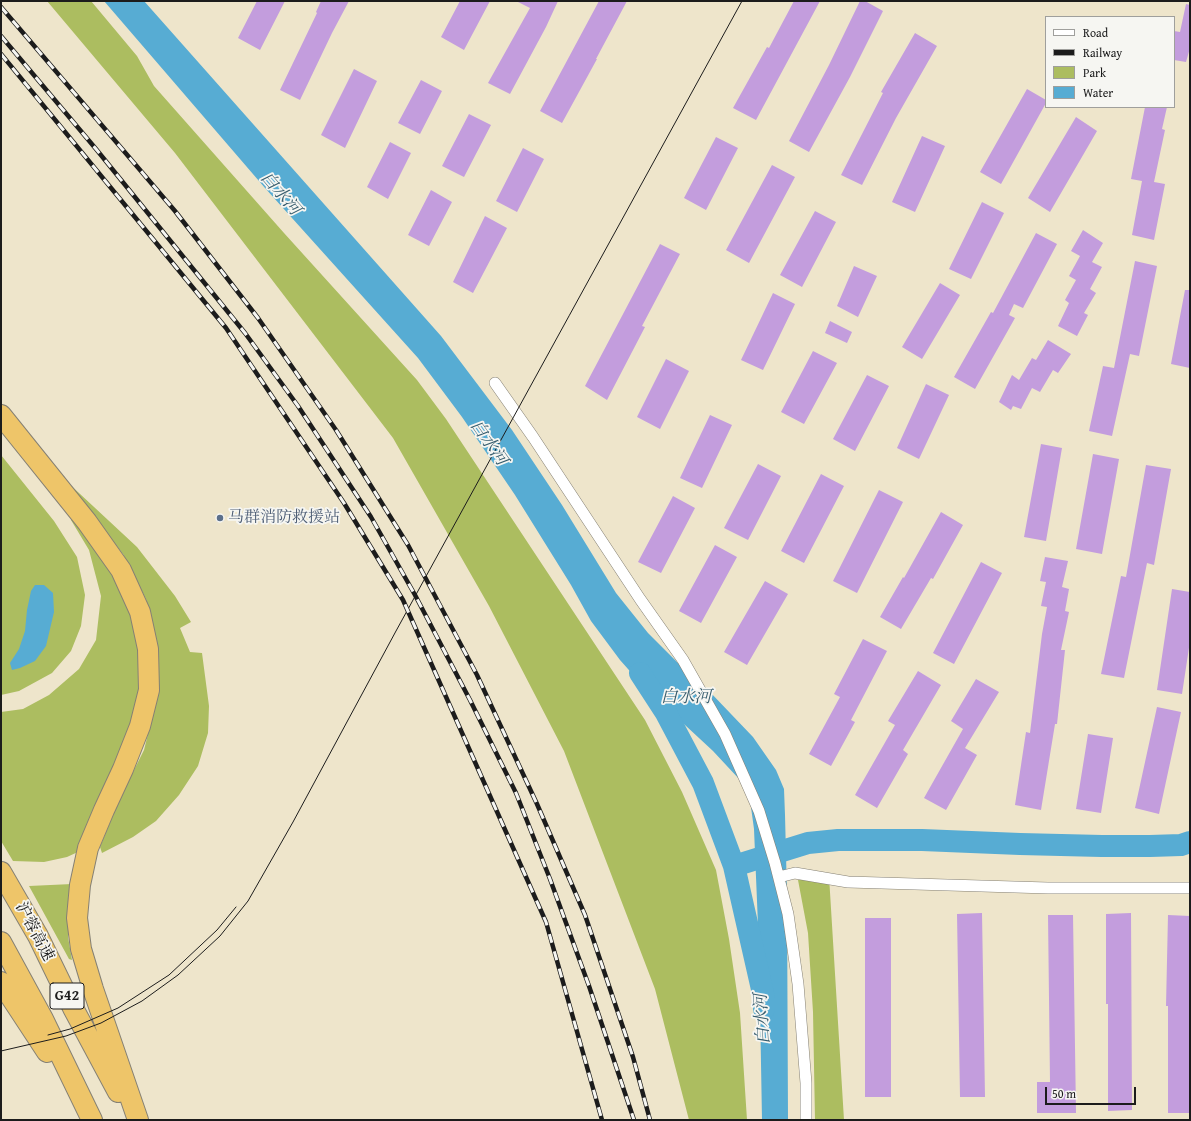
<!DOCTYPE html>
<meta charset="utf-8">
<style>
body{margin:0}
#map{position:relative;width:1191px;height:1121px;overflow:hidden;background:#eee5cb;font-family:"Gentium Book Plus",serif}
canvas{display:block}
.frame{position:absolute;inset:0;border:2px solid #1c1c1c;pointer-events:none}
.legend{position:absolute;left:1045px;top:16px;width:130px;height:92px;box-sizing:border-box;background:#f6f6f2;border:1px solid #9f9f9c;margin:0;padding:5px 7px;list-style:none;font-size:12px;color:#1c1c1c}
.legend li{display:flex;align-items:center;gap:8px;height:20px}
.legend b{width:20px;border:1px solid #9f9f9c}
.scale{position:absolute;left:1045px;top:1087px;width:91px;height:18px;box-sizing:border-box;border:2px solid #1c1c1c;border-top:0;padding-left:5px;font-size:12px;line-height:14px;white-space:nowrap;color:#1c1c1c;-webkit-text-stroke:3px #f6f6f2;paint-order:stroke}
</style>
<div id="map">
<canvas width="1191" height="1121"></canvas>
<div class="frame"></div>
<ul class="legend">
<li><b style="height:5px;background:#fff"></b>Road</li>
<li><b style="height:5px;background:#1c1c1c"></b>Railway</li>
<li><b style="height:11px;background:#acbd60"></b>Park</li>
<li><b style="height:11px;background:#57acd3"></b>Water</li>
</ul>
<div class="scale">50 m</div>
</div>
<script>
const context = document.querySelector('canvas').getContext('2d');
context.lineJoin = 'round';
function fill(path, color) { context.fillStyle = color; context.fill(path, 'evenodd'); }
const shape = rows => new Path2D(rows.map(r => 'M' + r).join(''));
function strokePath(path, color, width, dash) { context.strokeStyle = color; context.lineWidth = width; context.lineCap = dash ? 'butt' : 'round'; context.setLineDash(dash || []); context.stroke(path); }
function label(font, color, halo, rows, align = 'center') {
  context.font = font + ' "Gentium Book Plus","Noto Serif SC",serif'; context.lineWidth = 3.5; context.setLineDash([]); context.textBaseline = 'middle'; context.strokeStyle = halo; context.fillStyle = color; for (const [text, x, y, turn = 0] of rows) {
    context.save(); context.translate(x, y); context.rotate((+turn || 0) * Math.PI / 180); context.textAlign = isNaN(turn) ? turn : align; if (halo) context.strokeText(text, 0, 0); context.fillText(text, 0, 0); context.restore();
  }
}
const green = shape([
 [47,1,91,1,137,56,154,86,284,233,417,380,446,419,645,720,682,792,716,870,729,939,740,1013,747,1120,689,1120,655,989,564,751,489,606,393,438,175,153],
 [1,455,54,521,77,557,85,595,81,626,71,651,52,673,19,691,1,695],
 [65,480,137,547,175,596,191,622,180,628,190,652,202,653,209,706,208,733,198,766,179,795,156,821,133,837,102,853,100,847,120,798,144,750,158,694,158,646,146,599,123,554],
 [75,518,106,561,136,625,141,661,139,690,134,719,80,851,67,857,44,862,13,861,1,841,1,712,23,709,49,695,79,669,96,640,101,596,89,550,71,520],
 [829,876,844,1120,815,1120,813,1012,808,933,798,880],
 [72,884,70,895,68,937,72,960,69,959,29,886]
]);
const water = shape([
 [104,1,144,1,441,336,512,430,562,505,616,593,648,633,685,670,709,691,753,737,776,770,784,789,785,815,787,894,788,1120,762,1120,759,949,754,829,750,800,740,780,713,751,644,687,620,660,591,621,571,585,515,495,462,417,418,358,265,188],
 [35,585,44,585,53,593,54,612,46,646,35,661,20,668,12,670,10,663,19,649,25,631,27,610,31,591]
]);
const river = shape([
 [640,673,666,713,703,783,734,866,764,998,764,1009],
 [734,866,808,843,838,840,922,840,1020,844,1102,846,1150,846,1181,845,1190,842]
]);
const building = shape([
 [257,1,285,1,260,50,238,38],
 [321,1,349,1,332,33,300,100,280,90,317,13,316,12],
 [460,1,490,1,464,50,441,37],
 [516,1,558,1,546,27,510,94,488,83,530,8],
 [599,1,627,1,596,59,597,59,562,123,540,111],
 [794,1,820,1,756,120,733,108,767,47,769,48],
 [860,1,865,1,883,11,850,77,809,152,789,141,829,65],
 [1186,4,1190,5,1190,48,1186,62,1174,60,1174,31,1180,32],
 [915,33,937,46,896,118,862,185,841,175,883,93,881,92],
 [354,69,377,81,345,148,321,135],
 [421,80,442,91,420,134,398,123],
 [1027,89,1046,100,1046,103,1001,184,980,172],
 [1145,107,1167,107,1162,129,1165,130,1154,182,1165,184,1154,240,1132,235,1142,181,1131,179],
 [469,114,491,125,464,177,442,166],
 [1076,117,1097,131,1050,212,1028,198],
 [922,136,945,146,915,212,892,202],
 [716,137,738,148,706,210,684,198],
 [390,142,411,153,388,199,367,187],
 [523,148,544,159,517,212,496,201],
 [772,165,795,177,749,263,726,250],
 [431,190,452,202,429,246,408,235],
 [982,202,1004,213,971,279,949,269],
 [815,211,836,222,802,287,780,275],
 [485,216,507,228,473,293,453,282],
 [1083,230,1103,243,1092,262,1102,267,1090,289,1096,293,1084,313,1088,315,1077,336,1058,326,1069,303,1065,300,1076,280,1069,276,1080,256,1071,251],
 [1036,233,1057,244,1023,308,1014,304,1009,315,1015,318,975,389,954,377,991,312,993,313],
 [660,244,680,254,642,326,645,327,607,400,585,386],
 [1135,261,1157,266,1139,356,1130,354,1112,436,1089,431,1103,366,1114,368],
 [854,266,877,276,858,317,837,306],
 [940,283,960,295,922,359,902,347],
 [1185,290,1190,290,1190,368,1171,364],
 [773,293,795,304,763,370,741,360],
 [830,321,852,332,847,343,825,333],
 [1048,340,1071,354,1058,373,1053,370,1040,392,1032,388,1021,409,1013,406,1011,410,999,402,1012,375,1019,380,1032,358,1036,360],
 [813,351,837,363,804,424,781,412],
 [666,359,689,371,660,429,637,417],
 [867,375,889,386,855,451,833,439],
 [926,384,949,395,919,459,897,448],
 [710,415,732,425,702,488,680,478],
 [1041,444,1062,448,1046,541,1024,537],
 [1093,454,1119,459,1102,554,1076,549],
 [758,464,781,476,748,540,724,528],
 [1146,465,1171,469,1154,565,1147,563,1124,678,1101,674,1121,576,1126,577],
 [821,474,844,486,804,563,781,551],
 [879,490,903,502,857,593,833,581],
 [673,496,695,508,661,573,638,562],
 [941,512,963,525,933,579,931,578,901,629,880,617,903,577,904,578],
 [715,545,737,557,701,623,679,611],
 [1045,557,1068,561,1062,587,1069,589,1065,611,1069,612,1061,650,1065,650,1057,724,1055,724,1041,810,1015,805,1026,732,1030,733,1042,634,1047,607,1041,606,1046,582,1040,581],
 [981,562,1002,573,954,664,933,653],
 [765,581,788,594,747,665,724,652],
 [1172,589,1190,592,1190,641,1182,694,1157,690],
 [863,639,887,651,851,720,855,722,831,766,809,754,840,697,834,694],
 [918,671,941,685,903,750,908,754,877,808,855,795,895,725,888,721],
 [976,679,999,692,965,748,977,755,946,810,924,798,963,729,951,721],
 [1157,707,1181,712,1159,814,1135,808],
 [1088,734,1113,738,1101,813,1076,809],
 [982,913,985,1097,960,1097,957,914],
 [1131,913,1132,1110,1108,1111,1108,1004,1106,1004,1106,914],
 [1048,915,1073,915,1076,1113,1037,1113,1037,1082,1050,1082],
 [1168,915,1190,916,1190,1113,1168,1113,1168,1006,1166,1006],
 [865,918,891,918,891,1097,865,1097]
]);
const street = shape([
 [495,383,533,437,640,599,683,660,725,734,759,811,775,863,788,914,798,984,806,1083,806,1120],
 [779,877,795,873,848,882,1048,888,1190,888]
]);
const highway = shape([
 [1,415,87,522,121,570,140,612,148,649,149,690,140,726,123,769,104,810,88,848,80,885,77,918,81,949,93,989,138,1120],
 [1,872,38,936,73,1008,118,1092],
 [1,942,43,1019,92,1120],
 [1,982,47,1052]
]);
const tram = shape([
 [48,1035,70,1029,118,1008,169,975,217,930,236,907],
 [1,1051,66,1036,101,1023,142,1001,178,975,220,936,248,901,293,822,396,631,742,1]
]);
const rail = shape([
 [1,7,175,211,258,318,336,430,408,545,477,675,537,804,585,915,633,1057,650,1120],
 [1,36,96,149,245,333,298,406,371,517,415,595,470,700,516,793,550,879,589,986,634,1120],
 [1,54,226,328,344,503,403,600,546,922,602,1120]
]);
const markers = [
 [220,518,4,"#5c6f8a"]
];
const shields = [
 [67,996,34]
];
const shieldNames = [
 ["G42",67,996]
];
const serviceNames = [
 ["马群消防救援站",228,518]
];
const streetNames = [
 ["沪蓉高速",34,932,62]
];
const waterNames = [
 ["白水河",280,194,49],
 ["白水河",488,443,55],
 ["白水河",686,698],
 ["白水河",763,1019,-94]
];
fill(green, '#acbd60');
fill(water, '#57acd3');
strokePath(river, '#57acd3', 22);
fill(building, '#c39ddd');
strokePath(street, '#858074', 12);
strokePath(highway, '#858074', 22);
strokePath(street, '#fff', 11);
strokePath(highway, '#eec569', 20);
strokePath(tram, '#1c1c1c', 1);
strokePath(rail, '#1c1c1c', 4.5);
strokePath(rail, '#f6f6f2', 3, [9]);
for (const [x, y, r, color] of markers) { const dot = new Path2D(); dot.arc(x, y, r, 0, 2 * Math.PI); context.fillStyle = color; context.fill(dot); strokePath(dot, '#f6f6f2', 1.5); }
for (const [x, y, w] of shields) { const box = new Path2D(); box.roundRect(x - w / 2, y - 13, w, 26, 3); context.fillStyle = '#f6f6f2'; context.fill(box); strokePath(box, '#1c1c1c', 1); }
label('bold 15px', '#1c1c1c', null, shieldNames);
label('16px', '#4e5e75', '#f6f6f2', serviceNames, 'left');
label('16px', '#1c1c1c', '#f6f6f2', streetNames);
label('italic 17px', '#375d6e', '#f6f6f2', waterNames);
</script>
